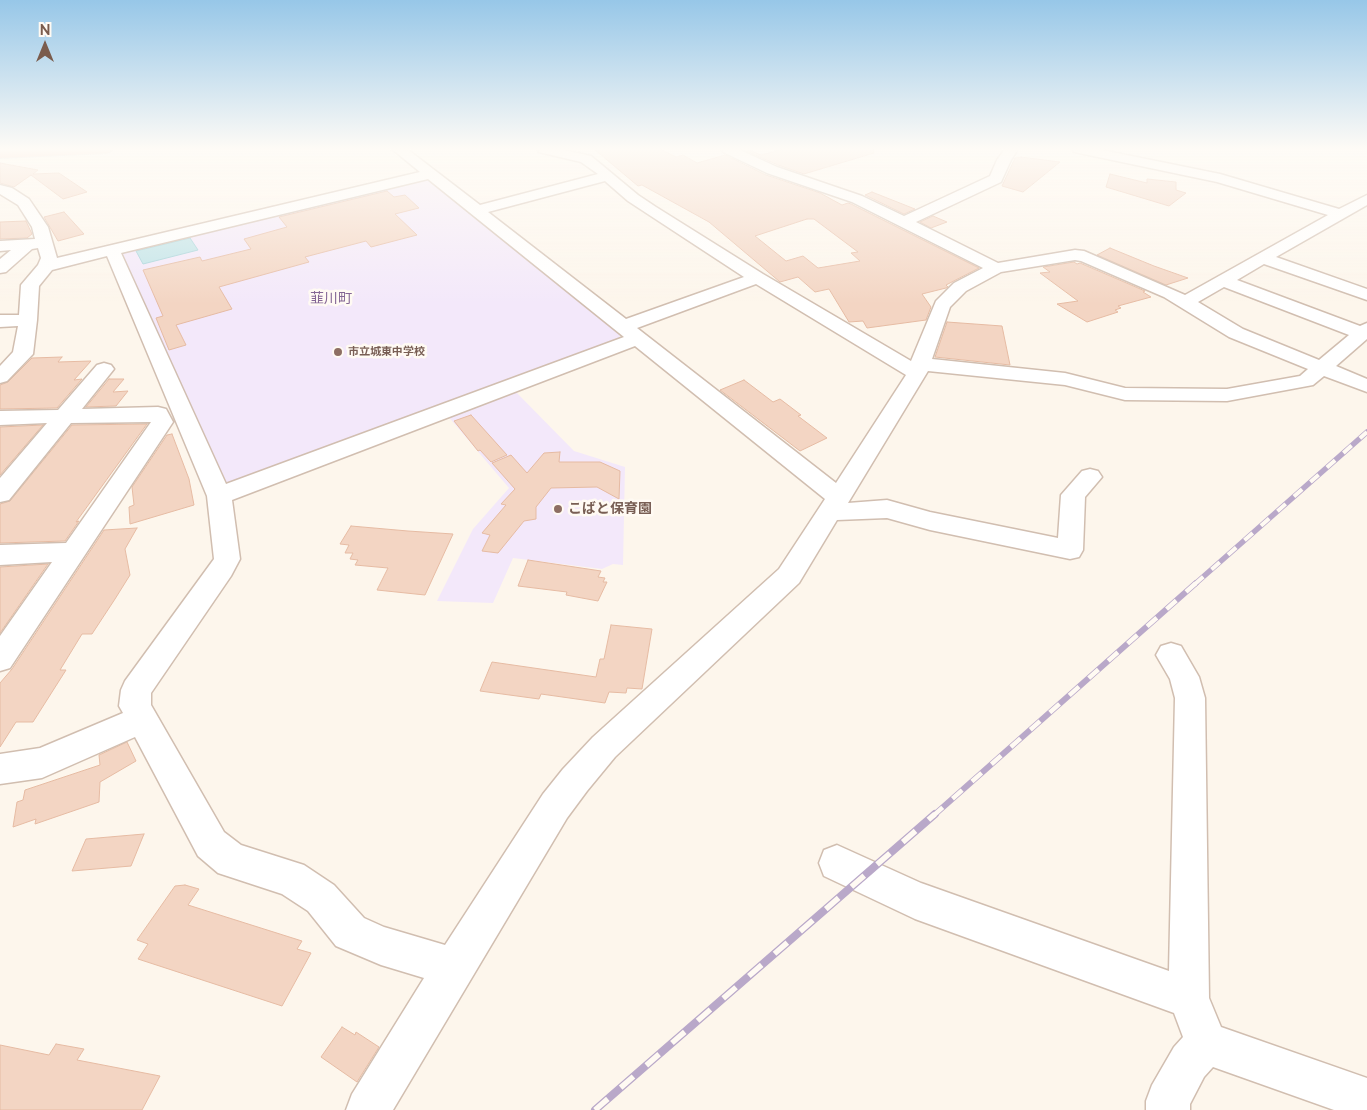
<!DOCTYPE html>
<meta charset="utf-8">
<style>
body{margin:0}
#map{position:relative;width:1367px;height:1110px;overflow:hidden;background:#fdf6ec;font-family:Raleway,sans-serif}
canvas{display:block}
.north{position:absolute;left:20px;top:20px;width:50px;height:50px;-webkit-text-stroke:4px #fffaf3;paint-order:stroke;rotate:0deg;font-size:14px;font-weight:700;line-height:20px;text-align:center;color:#7a5c4d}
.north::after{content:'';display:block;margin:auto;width:18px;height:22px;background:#7a5c4d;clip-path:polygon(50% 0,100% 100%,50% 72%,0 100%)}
</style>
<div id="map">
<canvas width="1367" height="1110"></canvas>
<div class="north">N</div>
</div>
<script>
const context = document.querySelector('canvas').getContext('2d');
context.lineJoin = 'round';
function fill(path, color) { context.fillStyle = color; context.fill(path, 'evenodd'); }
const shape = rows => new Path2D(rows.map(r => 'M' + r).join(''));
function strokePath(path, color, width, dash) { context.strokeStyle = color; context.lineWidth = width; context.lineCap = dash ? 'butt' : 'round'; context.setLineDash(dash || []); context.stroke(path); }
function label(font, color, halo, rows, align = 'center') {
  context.font = font + ' Raleway,"Noto Sans JP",sans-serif'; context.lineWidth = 5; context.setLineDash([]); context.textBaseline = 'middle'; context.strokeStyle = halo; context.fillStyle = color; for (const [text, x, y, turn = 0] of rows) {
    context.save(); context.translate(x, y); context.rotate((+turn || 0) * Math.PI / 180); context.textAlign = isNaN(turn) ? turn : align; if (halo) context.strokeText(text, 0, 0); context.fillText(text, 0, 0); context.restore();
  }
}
const education = shape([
 [426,179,620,334,619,341,228,486,221,486,118,253],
 [515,391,574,451,625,467,623,565,613,564,602,569,513,558,493,603,437,601,473,529,509,488,447,415]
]);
const water = shape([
 [190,238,198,250,143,264,136,251,190,238]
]);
const building = shape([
 [594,149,660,149,676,157,683,155,697,163,725,155,766,175,820,193,842,205,848,203,851,204,979,268,946,285,948,287,946,288,922,294,931,307,926,320,867,328,863,321,849,322,829,289,815,292,798,277,780,282,709,222,642,185,638,186,594,149],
 [807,219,814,219,858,252,851,253,860,261,818,268,803,256,786,261,755,236,807,219],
 [784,149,873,149,874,153,804,174,778,165,746,151,749,150,761,155,784,149],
 [1021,157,1060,162,1023,192,1002,186,1015,158,1021,157],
 [0,163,38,170,33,174,59,173,87,192,63,199,31,175,14,187,0,183,0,163],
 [1110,174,1147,183,1147,179,1176,182,1176,190,1186,193,1169,206,1106,187,1110,174],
 [387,191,394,197,405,195,419,208,395,214,417,235,371,247,366,241,305,257,309,262,219,287,232,309,176,325,186,345,169,350,156,318,163,316,143,270,200,257,202,261,251,249,244,239,287,227,279,217,387,191],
 [872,192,915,209,904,214,865,195,872,192],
 [64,212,84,234,58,241,44,217,64,212],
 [933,216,947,222,931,228,920,222,933,216],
 [26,221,32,234,27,238,0,239,0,222,26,221],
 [1110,248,1154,266,1188,278,1166,285,1097,255,1110,248],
 [1074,262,1077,264,1080,263,1145,291,1143,292,1151,297,1118,306,1121,308,1115,310,1118,312,1087,322,1057,304,1078,301,1040,273,1050,272,1043,267,1074,262],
 [947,322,1002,326,1010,365,935,357,947,322],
 [62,357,58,362,91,361,74,380,82,379,57,408,0,409,0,385,8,382,32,358,62,357],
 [109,379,124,379,113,392,128,391,116,406,86,407,109,379],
 [744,380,773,402,780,399,801,415,798,416,827,438,800,451,720,390,744,380],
 [471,415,507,455,491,462,480,450,478,451,454,421,471,415],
 [147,424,76,522,79,521,65,541,0,543,0,504,10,501,72,425,147,424],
 [43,425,0,475,0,427,43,425],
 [172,434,189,479,194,505,130,524,129,507,134,505,132,487,167,435,172,434],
 [560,452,559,462,600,462,620,471,619,499,597,487,551,488,536,507,536,519,524,521,498,553,482,551,490,535,482,533,506,505,501,504,515,489,492,463,511,455,527,473,544,453,560,452],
 [351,526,408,531,453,534,425,595,377,590,388,568,355,565,358,560,350,559,353,553,345,553,349,545,340,544,351,526],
 [137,528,125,549,130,575,115,599,92,634,82,634,60,670,66,670,33,722,16,722,0,747,0,683,12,669,104,530,137,528],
 [528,560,601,571,598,577,605,578,603,582,607,582,598,601,566,595,567,592,518,586,528,560],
 [48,564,0,633,0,567,48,564],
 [611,625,652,629,642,689,627,688,626,693,609,692,605,703,541,694,539,699,480,691,492,662,596,677,600,659,604,659,611,625],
 [127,742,136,761,100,782,99,802,35,824,36,819,13,827,17,802,23,800,25,790,100,765,99,755,127,742],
 [144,834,131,866,72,871,86,839,144,834],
 [185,885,199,889,188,905,302,941,297,949,311,953,282,1006,138,959,148,944,137,940,175,886,185,885],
 [342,1027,355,1035,356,1032,379,1047,357,1082,321,1057,342,1027],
 [56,1044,84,1049,77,1060,160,1076,142,1110,0,1110,0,1045,49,1055,56,1044]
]);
const minor = shape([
 [392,149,407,149,480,205,598,174,581,162,539,152,538,149,560,149,591,156,638,195,656,207,763,274,911,361,936,301,954,283,983,268,852,202,767,173,723,152,722,149,738,149,777,167,862,196,904,216,990,176,997,160,1005,149,1018,149,1011,160,1001,182,916,222,998,263,1075,250,1084,251,1185,295,1328,215,1217,182,1079,153,1074,152,1073,149,1097,149,1220,174,1339,209,1367,195,1367,205,1276,257,1367,289,1367,300,1264,264,1237,280,1360,326,1367,323,1367,339,1336,366,1367,379,1367,392,1324,376,1313,385,1227,401,1125,400,1065,385,928,371,848,503,887,500,930,512,1058,538,1061,495,1082,471,1090,469,1098,471,1102,477,1085,497,1083,550,1079,557,1070,559,930,530,887,518,837,520,799,583,615,757,587,791,567,818,393,1110,346,1110,352,1094,424,978,381,965,336,946,308,911,282,894,218,873,198,856,135,737,42,778,0,784,0,754,40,748,123,713,119,706,121,690,125,681,214,559,207,496,107,256,52,270,39,286,37,320,33,354,7,381,0,383,0,366,13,352,18,326,0,327,0,315,19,315,21,285,38,265,41,258,38,248,32,249,6,272,0,273,0,259,11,250,0,251,0,241,35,239,32,227,18,205,0,194,0,185,12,188,29,199,48,227,57,258,420,172,392,149],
 [428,179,624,337,226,484,121,253,428,179],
 [605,181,628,201,744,277,626,319,488,212,605,181],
 [1075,260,1081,261,1164,297,1229,337,1308,369,1300,376,1227,389,1125,388,1065,373,932,359,950,307,966,291,1001,272,1075,260],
 [756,284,906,375,836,483,637,328,756,284],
 [1224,287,1349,335,1319,360,1243,329,1198,302,1224,287],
 [635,346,825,499,779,569,593,737,563,769,543,794,445,945,384,927,364,918,334,885,304,865,241,845,224,832,151,705,151,693,231,576,240,559,232,500,635,346],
 [104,363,111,365,114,369,82,409,158,407,166,409,173,422,10,668,0,671,0,636,52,562,0,565,0,545,66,543,151,422,71,423,9,500,0,502,0,478,47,423,0,425,0,411,58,410,97,365,104,363],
 [1171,643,1181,646,1199,677,1205,698,1209,998,1221,1027,1367,1078,1367,1110,1334,1110,1213,1067,1204,1077,1190,1104,1190,1110,1146,1110,1146,1101,1152,1085,1174,1047,1183,1037,1174,1013,915,919,824,876,819,863,824,850,837,845,921,883,1169,971,1175,698,1170,679,1156,655,1161,646,1171,643]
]);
const highway = shape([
 [24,149,114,149,107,153,0,158,0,150,24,149]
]);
const railFar2 = shape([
 [1195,584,1367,432]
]);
const railFar1 = shape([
 [933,816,1196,583]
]);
const rail = shape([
 [595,1110,935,814]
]);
const markers = [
 [338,352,5,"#8d6e63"],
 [558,509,5,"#8d6e63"]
];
const farEducationnames = [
 ["市立城東中学校",348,352]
];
const farQuarternames = [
 ["韮川町",331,299]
];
const educationNames = [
 ["こばと保育園",568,509]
];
fill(education, '#f3e8fa');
fill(water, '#bfe3e8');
strokePath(water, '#a5d3da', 1);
fill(building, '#f3d5c3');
strokePath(building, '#e6bba3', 1);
strokePath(minor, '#d1beb0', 3);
strokePath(highway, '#dad1cd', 2);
fill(minor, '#fff');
fill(highway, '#f7b7a3');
strokePath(railFar2, '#b9a8c9', 5.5);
strokePath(railFar1, '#b9a8c9', 6);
strokePath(rail, '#b9a8c9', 8);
strokePath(railFar2, '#fffaf3', 4, [11]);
strokePath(railFar1, '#fffaf3', 4.5, [13]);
strokePath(rail, '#fffaf3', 5.5, [17]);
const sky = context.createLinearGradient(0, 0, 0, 304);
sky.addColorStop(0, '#97c7e8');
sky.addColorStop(0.49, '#fefbf6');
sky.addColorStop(1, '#fefbf600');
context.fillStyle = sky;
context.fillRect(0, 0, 1367, 304);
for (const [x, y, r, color] of markers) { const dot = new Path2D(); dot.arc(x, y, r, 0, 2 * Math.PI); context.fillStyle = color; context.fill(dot); strokePath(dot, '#fffaf3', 2); }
label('bold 11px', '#785e54', '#fffaf3', farEducationnames, 'left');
label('14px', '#846695', '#fffaf3', farQuarternames);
label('bold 14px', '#785e54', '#fffaf3', educationNames, 'left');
</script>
